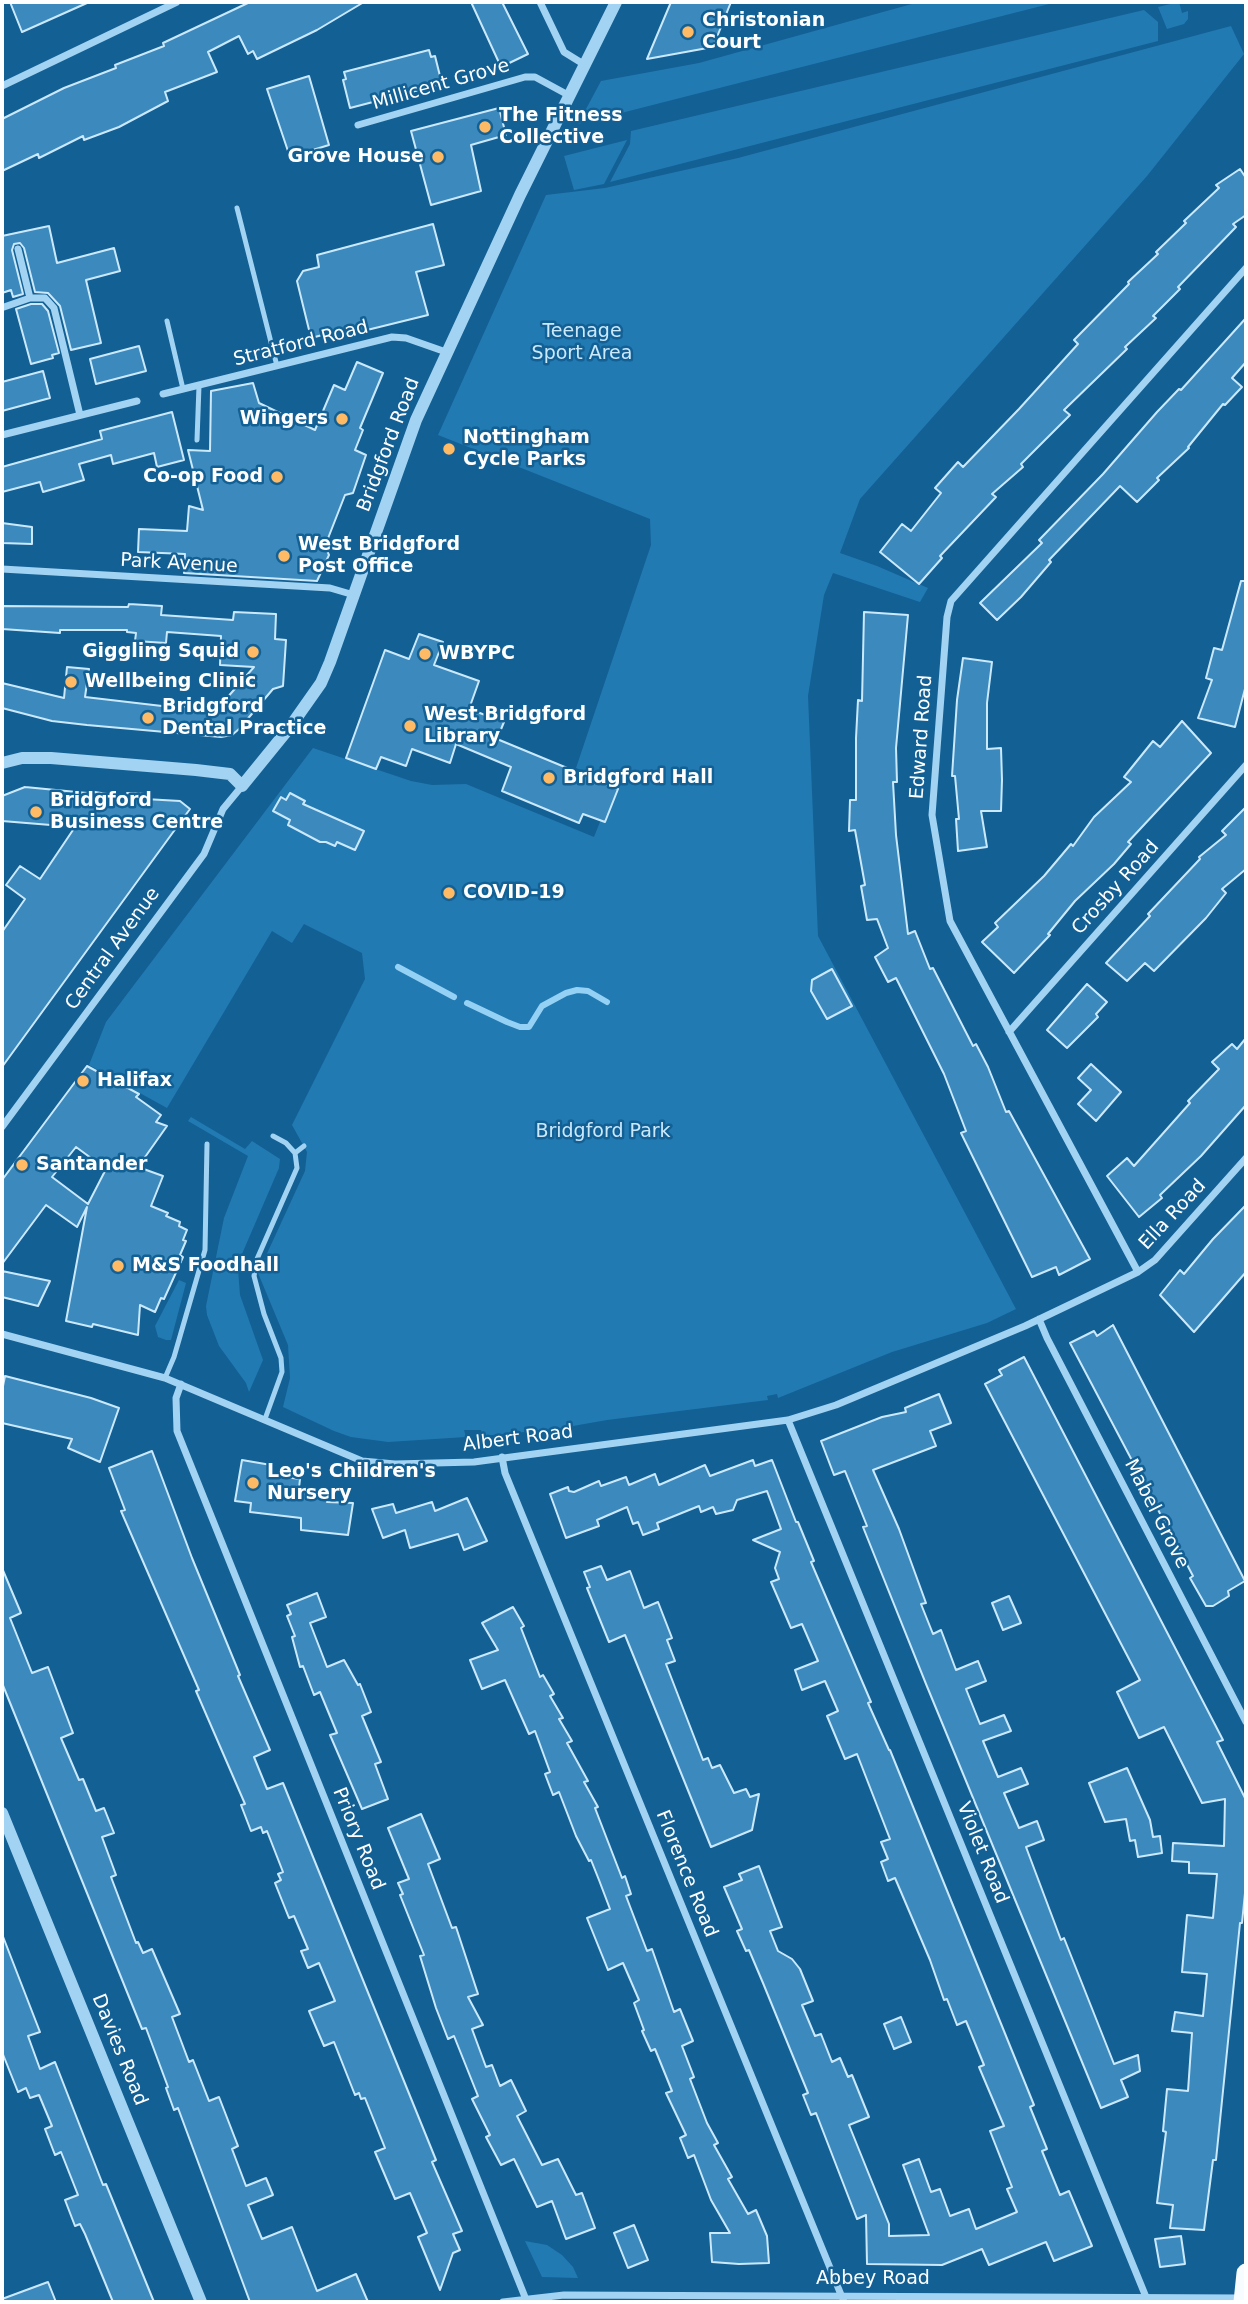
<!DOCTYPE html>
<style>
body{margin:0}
#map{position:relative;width:1248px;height:2304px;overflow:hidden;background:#136095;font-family:"DejaVu Sans",sans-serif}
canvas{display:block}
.frame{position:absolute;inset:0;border:4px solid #fff;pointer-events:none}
</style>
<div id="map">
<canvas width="1248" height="2304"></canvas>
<div class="frame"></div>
</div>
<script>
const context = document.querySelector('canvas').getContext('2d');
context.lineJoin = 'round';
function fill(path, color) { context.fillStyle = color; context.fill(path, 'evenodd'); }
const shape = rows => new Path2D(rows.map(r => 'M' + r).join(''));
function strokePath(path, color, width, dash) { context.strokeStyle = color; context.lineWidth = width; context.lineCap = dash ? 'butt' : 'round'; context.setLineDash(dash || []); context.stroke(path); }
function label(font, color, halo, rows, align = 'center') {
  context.font = font + ' "DejaVu Sans",sans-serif'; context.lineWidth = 5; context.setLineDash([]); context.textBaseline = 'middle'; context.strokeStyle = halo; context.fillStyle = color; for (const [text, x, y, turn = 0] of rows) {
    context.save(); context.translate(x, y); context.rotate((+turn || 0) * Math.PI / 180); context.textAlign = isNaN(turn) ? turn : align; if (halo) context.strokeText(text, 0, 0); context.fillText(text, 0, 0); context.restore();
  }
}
const green = shape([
 [919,2,1057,2,578,124,601,81,699,63],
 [1179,2,1182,13,1188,11,1188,19,1184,24,1167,29,1158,7],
 [1144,10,1158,22,1158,41,610,182,630,144,631,131],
 [1231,26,1244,54,1147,176,860,499,840,553,877,566,928,588,920,602,833,573,824,595,808,696,818,936,1016,1309,987,1323,892,1352,778,1398,777,1394,767,1396,768,1400,607,1420,556,1429,482,1436,481,1430,464,1430,466,1437,388,1442,351,1437,334,1431,283,1407,290,1378,288,1345,258,1273,305,1171,307,1152,292,1125,365,979,362,953,304,924,292,943,272,931,167,1108,89,1065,106,1022,313,748,411,781,432,785,466,784,594,837,615,784,576,768,651,545,650,519,438,435,546,195,605,188,738,158],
 [627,140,604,184,574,190,564,156],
 [191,1117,245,1149,252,1141,280,1159,279,1168,242,1254,238,1269,240,1295,263,1360,249,1392,246,1383,219,1346,207,1315,206,1306,224,1218,248,1156,188,1121],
 [179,1280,186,1283,171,1340,166,1340,158,1337,155,1326],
 [525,2241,547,2245,562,2255,573,2267,578,2278,542,2277]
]);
const stream = shape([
 [398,967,454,997],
 [467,1003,507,1022,520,1027,529,1027,542,1006,566,993,577,990,588,991,607,1002]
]);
const building = shape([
 [10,2,87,2,87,3,22,32,10,2],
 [250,2,364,2,317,30,257,59,253,51,248,54,239,36,208,52,217,72,165,92,168,101,119,127,84,140,83,136,39,158,38,154,2,171,2,119,64,88,116,68,115,65,164,46,163,43,250,2],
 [471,2,502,2,528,54,501,67,471,2],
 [671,2,731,2,713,47,647,59,671,2],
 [429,50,431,57,435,56,442,84,350,108,343,80,346,79,344,72,429,50],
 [309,76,329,145,290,157,267,89,309,76],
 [499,108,506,135,471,145,481,191,431,205,411,131,499,108],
 [1240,169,1246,178,1246,215,1233,224,1236,227,1178,287,1180,289,1153,316,1156,318,1125,347,1127,349,1064,410,1070,415,1021,464,1023,467,992,494,996,497,940,556,942,558,919,584,880,552,902,524,911,531,941,493,935,488,958,462,963,467,1019,409,1078,344,1074,340,1129,284,1128,282,1158,254,1156,252,1186,223,1184,221,1219,188,1216,185,1240,169],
 [433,224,444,265,416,272,428,315,359,332,357,326,311,338,297,281,303,271,319,267,317,255,433,224],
 [49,226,57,263,114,248,120,271,86,280,101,343,71,350,60,306,48,293,35,292,24,248,20,243,14,244,12,250,23,294,13,297,11,290,2,293,2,236,49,226],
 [31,304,42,304,48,311,59,353,52,355,53,358,31,364,16,309,31,304],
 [1246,318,1246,362,1232,378,1242,387,1225,405,1223,404,1188,447,1189,448,1157,478,1159,480,1137,502,1120,486,1049,560,1051,562,1021,597,997,620,980,603,1042,543,1039,540,1103,474,1157,412,1179,389,1181,390,1246,318],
 [139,346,146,371,96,384,90,359,139,346],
 [357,362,383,373,360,428,363,430,355,450,366,455,353,493,345,495,325,546,329,555,317,581,184,573,185,554,138,552,139,529,187,531,189,506,203,510,188,450,210,451,211,391,253,383,259,403,315,430,334,385,345,390,357,362],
 [43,371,50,398,2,411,2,382,43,371],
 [172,412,184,460,157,467,154,453,113,464,111,455,79,464,84,480,43,492,40,482,2,492,2,467,102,439,100,431,172,412],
 [2,523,32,527,32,544,2,543,2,523],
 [1241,581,1246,581,1246,685,1235,727,1198,718,1212,680,1206,678,1214,648,1222,650,1241,581],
 [129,604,162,606,161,615,233,620,234,612,276,614,275,639,286,640,283,686,273,689,239,729,232,735,221,737,87,725,52,721,2,708,2,683,64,698,67,667,89,669,85,697,162,706,219,707,254,667,220,665,221,636,167,632,166,643,135,641,136,633,127,632,127,630,60,630,60,633,2,629,2,606,128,607,129,604],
 [864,612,908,615,896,748,897,782,893,782,896,835,908,934,915,931,930,969,933,968,973,1046,976,1044,988,1067,1006,1112,1009,1111,1090,1259,1059,1275,1056,1267,1032,1277,961,1133,966,1131,944,1074,896,978,888,982,875,957,888,948,877,919,867,920,861,886,865,885,855,830,849,831,850,800,856,800,856,738,858,700,862,701,864,612],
 [419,634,443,642,434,665,479,681,469,709,504,722,497,739,618,789,605,822,583,814,579,823,502,791,511,767,456,744,450,763,412,749,406,766,381,757,376,769,346,758,385,650,409,659,419,634],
 [963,658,992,662,987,703,987,749,1001,748,1002,780,1001,811,981,811,987,847,958,851,956,819,959,819,955,776,952,776,957,700,963,658],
 [1182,721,1211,753,1128,842,1131,844,1114,864,1075,901,1048,934,1050,935,1014,973,982,942,998,927,995,923,1044,876,1071,844,1073,846,1094,817,1131,782,1124,777,1153,741,1160,747,1182,721],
 [25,787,87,793,89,791,125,797,127,793,145,794,145,799,180,801,190,809,2,1067,2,932,25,899,6,885,20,866,40,879,75,827,2,821,2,796,25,787],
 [290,793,305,801,303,804,364,831,355,850,337,842,335,846,326,842,320,842,288,825,290,820,273,811,281,797,286,800,290,793],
 [1246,807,1246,869,1222,889,1226,893,1206,918,1154,971,1145,963,1127,981,1106,963,1150,916,1148,914,1200,859,1199,857,1226,835,1222,831,1246,807],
 [832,969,852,1006,827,1019,811,991,812,980,832,969],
 [1087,984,1107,1002,1096,1014,1098,1017,1067,1048,1047,1030,1087,984],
 [1246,1038,1246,1105,1201,1156,1160,1195,1162,1198,1139,1217,1107,1176,1127,1158,1134,1166,1190,1103,1188,1101,1219,1069,1212,1062,1232,1044,1237,1049,1246,1038],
 [1091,1064,1121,1092,1096,1121,1078,1104,1091,1090,1078,1078,1091,1064],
 [87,1066,139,1094,136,1097,161,1115,156,1122,167,1126,138,1167,163,1176,151,1206,168,1213,166,1216,180,1222,179,1226,187,1230,183,1240,186,1241,180,1255,183,1257,164,1299,161,1298,155,1312,140,1305,138,1335,93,1324,92,1327,66,1321,87,1207,77,1227,46,1205,2,1264,2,1180,87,1066],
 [76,1147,106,1169,88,1204,52,1177,76,1147],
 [1246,1205,1246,1272,1194,1332,1160,1295,1180,1270,1184,1274,1213,1239,1246,1205],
 [2,1271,50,1281,38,1306,2,1297,2,1271],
 [1113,1325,1245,1581,1228,1591,1229,1596,1213,1606,1206,1606,1190,1578,1193,1576,1070,1343,1094,1331,1097,1336,1113,1325],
 [1024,1357,1223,1740,1217,1742,1246,1800,1246,1883,1242,1923,1240,1923,1216,2160,1213,2160,1204,2230,1170,2228,1173,2205,1157,2203,1166,2132,1163,2131,1167,2089,1188,2091,1192,2033,1172,2031,1175,2012,1203,2016,1207,1974,1182,1972,1187,1915,1213,1918,1217,1874,1189,1873,1189,1862,1172,1861,1173,1843,1224,1846,1225,1799,1202,1803,1164,1727,1139,1738,1117,1692,1140,1680,985,1384,1002,1375,999,1370,1024,1357],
 [5,1376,91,1398,119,1408,100,1462,68,1448,72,1439,2,1423,2,1391,5,1376],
 [939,1394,951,1423,930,1431,936,1446,873,1470,899,1529,926,1603,921,1604,933,1634,941,1630,956,1670,978,1661,986,1681,966,1689,980,1724,1004,1715,1011,1731,983,1741,998,1777,1021,1768,1028,1784,1004,1793,1019,1828,1037,1821,1044,1840,1026,1847,1061,1940,1064,1938,1114,2064,1138,2055,1140,2071,1121,2080,1128,2097,1101,2108,926,1684,863,1527,867,1526,845,1471,834,1475,821,1441,882,1417,906,1412,905,1408,939,1394],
 [152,1451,192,1558,240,1675,238,1676,270,1750,254,1757,267,1789,283,1783,436,2160,432,2162,462,2231,453,2234,460,2250,453,2253,440,2290,418,2237,427,2233,410,2193,395,2199,375,2152,385,2148,365,2098,361,2099,359,2093,355,2095,334,2042,324,2046,309,2011,335,2001,319,1963,308,1968,301,1951,308,1949,294,1916,289,1918,275,1883,281,1880,278,1874,283,1872,267,1831,263,1833,261,1827,251,1831,241,1805,245,1804,196,1691,199,1690,121,1511,125,1510,109,1468,152,1451],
 [242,1460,271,1465,269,1475,300,1479,299,1488,328,1493,327,1502,353,1503,348,1535,301,1530,301,1518,250,1512,251,1503,235,1501,242,1460],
 [753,1460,755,1466,772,1460,796,1522,798,1522,814,1561,811,1562,871,1702,868,1703,889,1750,890,1750,1034,2105,1030,2107,1047,2149,1042,2151,1060,2195,1069,2191,1092,2246,1054,2261,1046,2242,989,2265,982,2249,942,2265,867,2264,866,2215,857,2219,816,2113,811,2115,803,2095,808,2093,763,1983,749,1950,746,1951,737,1931,742,1929,724,1887,742,1880,739,1874,759,1866,782,1927,770,1931,778,1951,792,1959,800,1969,813,2001,802,2005,815,2036,821,2034,832,2062,840,2058,848,2077,852,2075,869,2117,849,2125,889,2224,889,2236,929,2235,903,2165,919,2159,931,2192,940,2189,950,2216,969,2209,976,2229,1017,2212,1007,2189,1012,2187,990,2131,1004,2126,979,2067,984,2065,966,2021,957,2025,947,1999,944,2000,930,1960,895,1878,888,1881,881,1862,888,1859,881,1842,890,1839,857,1754,845,1759,827,1716,838,1711,825,1681,802,1690,795,1670,818,1661,802,1624,791,1628,771,1582,779,1579,775,1568,780,1552,753,1540,781,1529,767,1491,737,1500,733,1510,716,1514,713,1507,701,1512,699,1506,657,1523,659,1529,643,1535,638,1522,633,1524,627,1507,597,1520,599,1526,566,1538,550,1494,568,1487,569,1491,574,1492,599,1481,601,1486,626,1477,629,1485,655,1474,659,1485,705,1465,710,1476,753,1460],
 [467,1498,487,1541,464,1550,458,1534,410,1548,405,1530,383,1538,372,1509,393,1504,396,1513,432,1502,435,1511,467,1498],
 [601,1566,607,1580,630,1571,644,1608,658,1602,672,1638,667,1640,675,1661,666,1664,703,1760,708,1758,712,1768,720,1765,734,1793,746,1789,750,1797,759,1794,752,1830,711,1847,625,1635,609,1642,587,1588,590,1587,584,1572,601,1566],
 [2,1568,21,1613,10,1618,32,1673,48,1667,73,1733,61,1738,79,1780,83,1779,96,1811,104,1808,114,1833,102,1837,116,1875,111,1877,136,1943,138,1942,143,1953,152,1949,180,2014,172,2017,189,2062,193,2060,209,2101,219,2097,238,2146,232,2149,246,2186,266,2178,273,2195,248,2205,262,2239,292,2227,317,2291,356,2274,368,2302,250,2302,178,2108,174,2110,166,2088,168,2087,146,2028,142,2029,2,1683,2,1568],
 [317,1593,326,1617,310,1623,327,1667,344,1660,358,1685,360,1684,371,1712,362,1716,381,1762,375,1764,388,1799,362,1809,330,1735,337,1733,320,1692,314,1695,303,1666,300,1667,292,1637,295,1636,287,1616,291,1614,287,1605,317,1593],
 [1009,1596,1021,1623,1003,1630,992,1603,1009,1596],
 [513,1607,524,1626,521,1628,540,1677,543,1675,554,1694,550,1696,563,1718,559,1719,572,1741,567,1743,588,1781,584,1782,598,1807,595,1808,622,1878,625,1876,631,1894,626,1896,647,1951,652,1949,674,2012,680,2009,693,2041,682,2046,694,2077,690,2079,707,2123,718,2143,714,2145,732,2177,728,2179,748,2214,756,2210,767,2236,769,2263,739,2264,712,2262,710,2233,730,2233,711,2200,694,2155,688,2158,680,2138,686,2135,666,2093,672,2091,655,2049,651,2051,642,2031,644,2030,634,2003,639,2000,623,1963,608,1970,587,1918,610,1909,599,1880,591,1860,589,1861,576,1836,559,1792,553,1795,545,1774,550,1772,535,1731,529,1734,505,1680,482,1689,470,1660,498,1650,482,1623,513,1607],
 [1127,1768,1150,1820,1153,1837,1160,1836,1162,1853,1138,1857,1135,1840,1130,1841,1126,1819,1105,1822,1089,1783,1127,1768],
 [421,1814,440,1859,428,1864,452,1928,456,1927,478,1994,468,1997,483,2025,472,2029,486,2067,492,2065,500,2086,511,2080,526,2111,517,2116,542,2165,558,2159,576,2195,582,2193,595,2228,566,2239,552,2201,537,2207,514,2159,501,2165,486,2137,490,2135,472,2099,478,2096,454,2036,448,2039,436,2008,420,1956,424,1955,400,1895,403,1894,398,1883,409,1879,388,1828,421,1814],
 [2,1934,40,2032,28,2036,40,2069,55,2062,103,2185,106,2184,154,2302,113,2302,85,2234,80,2224,75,2226,65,2200,78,2195,61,2152,55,2155,45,2129,52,2126,39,2095,30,2098,26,2088,18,2092,2,2052,2,1934],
 [901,2017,911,2042,894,2049,884,2024,901,2017],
 [634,2225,648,2260,628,2268,614,2233,634,2225],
 [1181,2236,1185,2264,1160,2267,1155,2239,1181,2236],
 [48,2282,56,2302,2,2302,2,2299,48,2282]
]);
const service = shape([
 [237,208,277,366],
 [167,321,183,389],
 [197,440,199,386],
 [295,1153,304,1146],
 [165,1378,174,1357,205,1250,207,1144],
 [265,1419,282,1372,281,1358,264,1314,254,1276,257,1259,297,1168,295,1153,286,1143,273,1136]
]);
const minor = shape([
 [540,2,564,52,585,65],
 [2,86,177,2],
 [358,125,525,77,535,77,570,96],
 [18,249,30,298],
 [4,307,30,298,45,298,54,308,80,415],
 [163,394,392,337,406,338,446,352],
 [2,435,137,401],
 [2,569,330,588,354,595],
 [1009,1032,1246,765],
 [2,1127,204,854,223,809,242,786],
 [1138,1272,950,921,932,815,947,617,951,601,1246,268],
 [1039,1319,1047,1338,1246,1722],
 [2,1334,165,1378,362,1461,395,1464,474,1462,788,1420,836,1405,1025,1326,1138,1272,1155,1260,1246,1158],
 [181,1384,176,1398,177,1431,527,2302],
 [788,1420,1146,2297],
 [502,1457,505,1473,844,2302],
 [503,2302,564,2295,1243,2298]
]);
const tertiary = shape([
 [2,763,22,758,51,758,196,770,230,774,242,786,290,727,321,683,330,662,416,420,520,195,616,2],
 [2,1813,201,2302]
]);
const trunk = shape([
 [1243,2302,1246,2273]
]);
const markers = [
 [688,32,7,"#ffba65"],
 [485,127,7,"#ffba65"],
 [438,157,7,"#ffba65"],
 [342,419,7,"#ffba65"],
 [449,449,7,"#ffba65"],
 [277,477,7,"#ffba65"],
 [284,556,7,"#ffba65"],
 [253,652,7,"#ffba65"],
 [425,654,7,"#ffba65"],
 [71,682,7,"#ffba65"],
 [148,718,7,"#ffba65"],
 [410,726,7,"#ffba65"],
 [549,778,7,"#ffba65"],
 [36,812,7,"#ffba65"],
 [449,893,7,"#ffba65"],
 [83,1081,7,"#ffba65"],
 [22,1165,7,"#ffba65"],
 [118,1266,7,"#ffba65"],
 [253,1483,7,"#ffba65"]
];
const poiNames = [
 ["Christonian",702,21],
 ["Court",702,43],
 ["The Fitness",499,116],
 ["Collective",499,138],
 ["Grove House",424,157,"right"],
 ["Wingers",328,419,"right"],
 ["Nottingham",463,438],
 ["Cycle Parks",463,460],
 ["Co-op Food",263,477,"right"],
 ["West Bridgford",298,545],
 ["Post Office",298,567],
 ["Giggling Squid",239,652,"right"],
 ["WBYPC",439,654],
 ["Wellbeing Clinic",85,682],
 ["Bridgford",162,707],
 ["Dental Practice",162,729],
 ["West Bridgford",424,715],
 ["Library",424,737],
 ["Bridgford Hall",563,778],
 ["Bridgford",50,801],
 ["Business Centre",50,823],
 ["COVID-19",463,893],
 ["Halifax",97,1081],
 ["Santander",36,1165],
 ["M&S Foodhall",132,1266],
 ["Leo's Children's",267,1472],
 ["Nursery",267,1494]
];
const streetNames = [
 ["Millicent Grove",441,85,-16],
 ["Stratford Road",301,344,-14],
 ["Bridgford Road",389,445,-69],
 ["Park Avenue",179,564,3],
 ["Edward Road",922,737,-86],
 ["Crosby Road",1116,888,-48],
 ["Central Avenue",113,949,-54],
 ["Ella Road",1173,1215,-47],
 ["Albert Road",518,1439,-7],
 ["Mabel Grove",1156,1514,63],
 ["Priory Road",358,1839,68],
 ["Violet Road",982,1853,68],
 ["Florence Road",686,1874,68],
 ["Davies Road",119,2050,68],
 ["Abbey Road",873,2279]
];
const parkNames = [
 ["Teenage",582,332],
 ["Sport Area",582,354],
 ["Bridgford Park",603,1132]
];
fill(green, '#227ab2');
strokePath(stream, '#95d1f5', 6);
fill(building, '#3c8abd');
strokePath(building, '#cbe9fd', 2);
strokePath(service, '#a3d3f2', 5);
strokePath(minor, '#a3d3f2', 7);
strokePath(tertiary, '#a3d3f2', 12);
strokePath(trunk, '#f7fcff', 19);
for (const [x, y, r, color] of markers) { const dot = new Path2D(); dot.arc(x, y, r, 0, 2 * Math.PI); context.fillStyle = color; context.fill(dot); strokePath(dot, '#136095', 2.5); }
label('bold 19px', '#fff', '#136095', poiNames, 'left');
label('19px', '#fff', '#136095', streetNames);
label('19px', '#cbe9fd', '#136095', parkNames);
</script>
